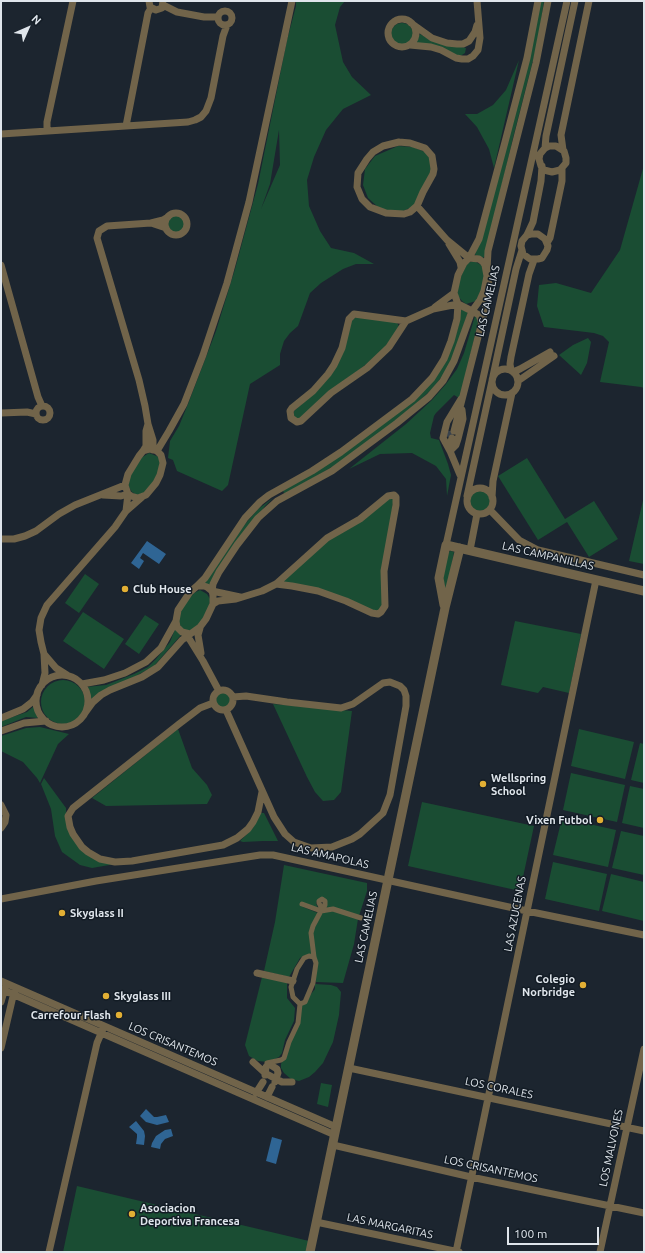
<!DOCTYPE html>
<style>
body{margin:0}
#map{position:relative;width:645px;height:1253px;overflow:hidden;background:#1c252f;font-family:Ubuntu,sans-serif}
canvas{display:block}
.frame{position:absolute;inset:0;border:2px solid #dfe5eb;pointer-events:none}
.north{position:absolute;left:8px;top:8px;width:40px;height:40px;-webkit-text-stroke:3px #131c25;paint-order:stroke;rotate:45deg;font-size:11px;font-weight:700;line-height:16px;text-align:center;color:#dfe5eb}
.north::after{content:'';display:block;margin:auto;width:14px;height:18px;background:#dfe5eb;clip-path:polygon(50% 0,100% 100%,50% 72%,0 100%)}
.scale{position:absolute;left:507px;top:1227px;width:92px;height:18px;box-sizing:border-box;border:2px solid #dfe5eb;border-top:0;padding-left:5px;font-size:12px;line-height:14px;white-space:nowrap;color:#dfe5eb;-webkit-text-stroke:3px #131c25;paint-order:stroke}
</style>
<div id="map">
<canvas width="645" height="1253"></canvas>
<div class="frame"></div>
<div class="north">N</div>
<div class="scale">100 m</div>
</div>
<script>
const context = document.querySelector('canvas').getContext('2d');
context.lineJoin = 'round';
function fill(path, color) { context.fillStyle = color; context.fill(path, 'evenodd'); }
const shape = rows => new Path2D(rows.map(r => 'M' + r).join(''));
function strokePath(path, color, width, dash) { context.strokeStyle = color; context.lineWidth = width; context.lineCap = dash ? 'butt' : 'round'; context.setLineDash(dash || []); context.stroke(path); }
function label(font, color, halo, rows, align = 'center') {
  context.font = font + ' Ubuntu,sans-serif'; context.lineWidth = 3; context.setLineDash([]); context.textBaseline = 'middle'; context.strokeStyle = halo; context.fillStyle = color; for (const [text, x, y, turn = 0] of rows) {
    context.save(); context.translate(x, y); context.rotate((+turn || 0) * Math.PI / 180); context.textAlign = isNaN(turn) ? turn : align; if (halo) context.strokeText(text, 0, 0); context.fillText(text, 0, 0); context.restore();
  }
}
const green = shape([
 [296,1,345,1,340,7,335,25,343,62,352,77,371,95,343,109,326,130,314,157,307,180,309,206,320,231,331,248,354,253,374,264,356,264,343,269,321,283,310,293,298,326,290,333,284,341,280,354,280,365,250,384,228,485,222,491,177,471,173,460,168,458,170,441,179,426,188,404,216,331,235,269,258,184,287,40,296,6],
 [279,130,280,165,261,209,270,184],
 [540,1,544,1,538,41,513,138,485,256,483,258,475,255],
 '391 34a11 11 0 1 1 22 0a11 11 0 1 1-22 0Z',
 [420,34,431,40,466,48,465,53,462,55,458,56,415,43],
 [519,60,494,168,489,149,477,127,465,114,477,114,493,105,506,90],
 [398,146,413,147,425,152,431,160,433,174,417,202,412,207,403,211,390,211,379,208,368,198,363,185,365,169,375,156],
 [644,165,644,388,641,387,600,382,609,342,603,336,594,333,544,327,537,306,539,285,556,283,591,293,620,250],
 '168 224a9 9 0 1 1 18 0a9 9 0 1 1-18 0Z',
 [474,261,483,266,485,274,483,286,476,301,466,304,462,301,458,296,457,290,459,281,467,263],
 [461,309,468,312,456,349,450,366,433,388,405,414,339,463,287,493,284,493,283,491,285,489,387,421,446,362,458,328],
 [475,316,478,317,478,322,461,395,459,398,454,395,436,413,434,416,430,433,431,438,439,440,448,464,451,475,447,496,446,479,436,466,412,453,380,454,349,469,406,424,432,400,446,384,457,369,464,353],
 [356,317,396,322,398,324,399,328,382,351,299,420,293,417,294,411,317,391,334,371,351,321],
 [588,338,591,342,587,363,581,375,559,355,573,345],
 [149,453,159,457,161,460,159,474,147,492,137,495,132,492,130,489,128,484,130,475,141,458],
 [527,458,565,519,594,501,618,539,589,557,567,522,538,540,498,476],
 '470 501a10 10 0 1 1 20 0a10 10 0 1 1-20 0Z',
 [394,495,385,562,386,602,378,614,346,601,276,584,319,544],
 [644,496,644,564,629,561],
 [273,498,265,506,210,587,204,583,245,524,258,509],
 [451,551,454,552,446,593,443,578,448,552],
 [85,574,99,584,79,613,65,603],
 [200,590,207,594,210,599,209,609,200,623,192,630,187,631,182,630,178,619,182,608,194,593],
 [83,612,124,639,104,669,63,641],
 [145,615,159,624,139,654,125,644],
 [515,621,581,634,569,693,543,687,538,693,501,685],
 [175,629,181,635,154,666,91,701,90,696,86,687,106,685,134,674,148,667,156,659,170,642],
 '41 702a22 22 0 1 1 44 0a22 22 0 1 1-44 0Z',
 '216 700a7 7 0 1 1 14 0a7 7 0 1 1-14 0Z',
 [273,704,352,711,341,792,334,800,323,801,315,792,307,777],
 [34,706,38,718,26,717,1,727,1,721,27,712],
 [40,727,69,734,58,744,40,783,37,778,23,762,1,751,1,736,26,728],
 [178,729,192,768,207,785,212,795,207,804,106,806,92,798],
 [579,729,634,742,625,779,571,766],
 [640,743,644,744,644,783,631,780],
 [571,773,625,785,617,822,563,810],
 [44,778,66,808,66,814,80,848,115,864,92,868,80,865,62,852,55,836,51,809,41,784],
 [630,786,644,789,644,828,622,823],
 [422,802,534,826,520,891,408,866],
 [260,813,264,813,278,841,263,841,243,842,240,841,253,828],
 [562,818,616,830,608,867,553,855],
 [621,831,644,836,644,875,612,868],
 [553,862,607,874,599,911,545,899],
 [284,865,367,883,367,891,358,919,354,944,343,983,316,982,312,930,327,905,318,899,316,903,318,908,303,907,318,913,311,927,312,953,308,956,305,955,300,958,289,977,264,971,275,922],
 [611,874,644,882,644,921,602,911],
 [262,977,287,982,287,998,295,1008,294,1021,285,1040,282,1053,279,1057,268,1062,258,1061,249,1056,245,1045],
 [315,984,331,985,337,987,341,992,339,1015,333,1042,323,1063,315,1072,309,1077,299,1081,291,1079,284,1073,281,1068,281,1064,297,1026,298,1006,305,1002,311,994,315,989],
 [321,1083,332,1085,328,1107,317,1104],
 [77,1186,309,1241,307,1252,63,1252]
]);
const water = shape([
 [147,541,166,554,159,564,143,553,140,558,144,561,139,569,131,563],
 [146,1109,154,1117,157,1117,166,1115,169,1122,157,1125,146,1122,140,1116],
 [136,1121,144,1131,145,1136,144,1145,136,1144,137,1137,137,1134,129,1127],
 [171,1129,173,1136,165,1139,161,1144,160,1149,151,1147,152,1143,156,1136,165,1130],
 [272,1137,282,1140,276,1164,266,1161]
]);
const minorTunnel = shape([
 [449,437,450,431]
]);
const pedestrian = shape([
 [302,904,321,911,325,905,325,901,322,899,319,901,319,903,322,909],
 [300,1004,293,997,291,987,297,969,304,958,309,956,314,957],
 [267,1063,281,1060,284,1058,289,1042,298,1023,300,1004,305,1002,313,983,316,963,314,957,311,933,313,926,321,911,333,909,361,918]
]);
const minor = shape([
 [149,1,150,7,156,10,162,8,163,1],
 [163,5,177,12,204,17,218,17],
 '218 18a7 7 0 1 1 14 0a7 7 0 1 1-14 0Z',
 '388 33a14 14 0 1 1 28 0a14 14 0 1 1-28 0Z',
 [411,23,432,38,447,43,457,44,463,44,469,41,475,32,477,25],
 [410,45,431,47,441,50,456,58,462,59,468,59,473,56,478,50,480,38,477,1],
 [126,126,148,13,151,8],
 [47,131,47,122,73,1],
 [1,134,188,122,195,120,201,117,206,111,211,98,223,36,227,25],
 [399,142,410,143,425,148,432,156,434,169,433,174,423,192,417,206,410,212,404,214,386,213,370,207,362,199,357,187,358,173,367,159,373,152,383,146,399,142],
 [545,148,549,146,556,146,564,151,566,158,566,163,560,170,552,172,544,170,541,166,539,159,540,154,545,148,546,136,575,1],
 [563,150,561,135,589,1],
 [417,206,447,240,469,258,479,239,505,142,527,58,538,1],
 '165 224a11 11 0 1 1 22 0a11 11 0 1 1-22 0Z',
 [166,228,151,223,163,220,168,217],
 [527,235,531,234,538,234,545,239,548,246,547,250,542,258,538,259,530,259,523,254,521,246,522,241,527,235,533,222,541,181,542,166],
 [547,243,550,238,562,181,562,169],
 [449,244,460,262,461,267],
 [469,258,479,259,483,262,485,265,487,276,484,291,480,300,472,311,458,304,454,293,458,275,464,263,469,258],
 [1,265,38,397,42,406],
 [487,270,488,251,536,63,548,1],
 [435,307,454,293],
 '492 382a13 13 0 1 1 26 0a13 13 0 1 1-26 0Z',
 [511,370,510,364,511,357,529,274,534,260],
 [513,372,520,369,550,352],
 [493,376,516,269,522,250],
 [518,381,554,356],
 [461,399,447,422,443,438,450,451,456,445,458,439,463,419,462,410],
 '36 413a7 7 0 1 1 14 0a7 7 0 1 1-14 0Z',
 [1,413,27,412,36,414],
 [148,424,145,406,139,380,97,238,99,231,107,226,151,223],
 [454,431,486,306,489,284,487,276],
 [452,438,450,444,450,451,460,475],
 [150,449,157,451,161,455,163,463,160,475,156,483,146,495,138,498,131,496,128,494,125,485,128,474,139,456,143,451,150,449],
 [143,451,146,446,146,431,148,424,153,440,153,450],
 [157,451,169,431,184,404,203,355,227,283,249,202,292,1],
 '467 501a13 13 0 1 1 26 0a13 13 0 1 1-26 0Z',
 [103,495,121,496,128,494,126,511],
 [467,496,492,381],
 [492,497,493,481,512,393],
 [490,510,519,540,538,550,644,575],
 [1,539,14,539,25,536,36,531,59,514,75,505,125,485],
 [446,545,567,1],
 [470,550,477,514],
 [197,586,205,578,245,518,260,502,269,495,312,471,341,452,412,399,432,378,444,359,451,341,457,319,458,304,433,309,406,321,354,314,349,319,342,348,334,365,328,374,313,391,292,408,290,411,291,418,297,422,301,421,331,393,367,368,389,347,406,321],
 [240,597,212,591,213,584,219,572,237,545,258,518,277,501,332,471,397,423,429,397,443,381,454,361,472,311,479,315,482,324],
 [213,604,218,601,236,599,262,591,276,584,327,538,360,519,388,496,394,495,396,497,396,505,384,571,385,606,381,612,378,614,372,613,346,601,318,591,292,586,276,584],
 [200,628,198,635,201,653],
 [184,633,190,640,203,661,219,691],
 [44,654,41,642,39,630,41,618,47,605,115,527,126,511,142,497],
 '36 701a26 26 0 1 1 52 0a26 26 0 1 1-52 0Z',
 [82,684,104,680,125,673,146,662,161,648,176,621],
 [42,685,45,673,44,654,56,668,67,675],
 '213 700a10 10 0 1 1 20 0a10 10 0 1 1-20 0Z',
 [213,703,200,708,179,724,73,808,68,816,70,827,73,834,82,847,88,852,100,859,115,862,132,861,223,845,237,838,248,829,253,822,258,812,262,792],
 [226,710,274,817,285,834,294,842,311,848,332,847,352,839,360,834,383,813,390,795,406,706,406,696,404,690,400,686,390,682,383,683,353,704,341,708,287,702,246,696,233,697],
 [85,713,93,702,101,695,110,690,142,677,158,667,182,640,200,627,206,619,213,604,213,595,212,591,207,587,204,586,197,586,190,592,178,610,176,621,177,627,182,632,190,634],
 [1,718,23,709,32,702,37,695],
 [1,731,24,723,46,721],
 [1,805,6,815,5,822,1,828],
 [1,899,96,881,260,855,273,855,527,911,644,935],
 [257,973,293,981],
 [1,981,336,1127],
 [1,989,335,1135],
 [1,1002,5,988],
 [1,1048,14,992],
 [253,1062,265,1073,276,1079,282,1082,292,1082],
 [349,1068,644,1131],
 [265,1075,266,1067,269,1064,277,1069,278,1073,275,1082],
 [256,1093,263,1082],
 [267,1097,272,1087],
 [333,1145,471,1177,644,1213],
 [316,1222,459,1252],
 [49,1252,97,1043,103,1029],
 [456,1252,596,580],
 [600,1252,644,1049]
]);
const tertiary = shape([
 [444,605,439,578,446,545,644,591],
 [310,1252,445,608,460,548]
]);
const markers = [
 [125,589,4,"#e2af34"],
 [483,784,4,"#e2af34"],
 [600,820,4,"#e2af34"],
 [62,913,4,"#e2af34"],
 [583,985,4,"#e2af34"],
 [106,996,4,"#e2af34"],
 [119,1015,4,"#e2af34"],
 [132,1214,4,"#e2af34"]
];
const streetNames = [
 ["LAS CAMELIAS",488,301,-77],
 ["LAS CAMPANILLAS",548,556,13],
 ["LAS AMAPOLAS",330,856,13],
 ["LAS AZUCENAS",515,914,-79],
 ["LAS CAMELIAS",366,927,-78],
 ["LOS CRISANTEMOS",173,1044,23],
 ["LOS CORALES",499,1088,12],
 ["LOS MALVONES",611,1148,-78],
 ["LOS CRISANTEMOS",491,1169,12],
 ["LAS MARGARITAS",390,1226,12]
];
const poiNames = [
 ["Club House",133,589],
 ["Wellspring",491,778],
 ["School",491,791],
 ["Vixen Futbol",592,820,"right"],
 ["Skyglass II",70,913],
 ["Colegio",575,979,"right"],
 ["Norbridge",575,992,"right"],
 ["Skyglass III",114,996],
 ["Carrefour Flash",111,1015,"right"],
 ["Asociacion",140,1208],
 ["Deportiva Francesa",140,1221]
];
fill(green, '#1a4d33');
fill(water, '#2f6594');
strokePath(minorTunnel, '#39424b', 7, [7, 3.5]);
strokePath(pedestrian, '#71644a', 5);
strokePath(minor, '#71644a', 7);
strokePath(tertiary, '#71644a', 9);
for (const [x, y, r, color] of markers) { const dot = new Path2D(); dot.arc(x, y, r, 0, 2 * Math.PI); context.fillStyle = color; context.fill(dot); strokePath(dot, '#131c25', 1.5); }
label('11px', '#dfe5eb', '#131c25', streetNames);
label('bold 11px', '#dfe5eb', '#131c25', poiNames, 'left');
</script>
